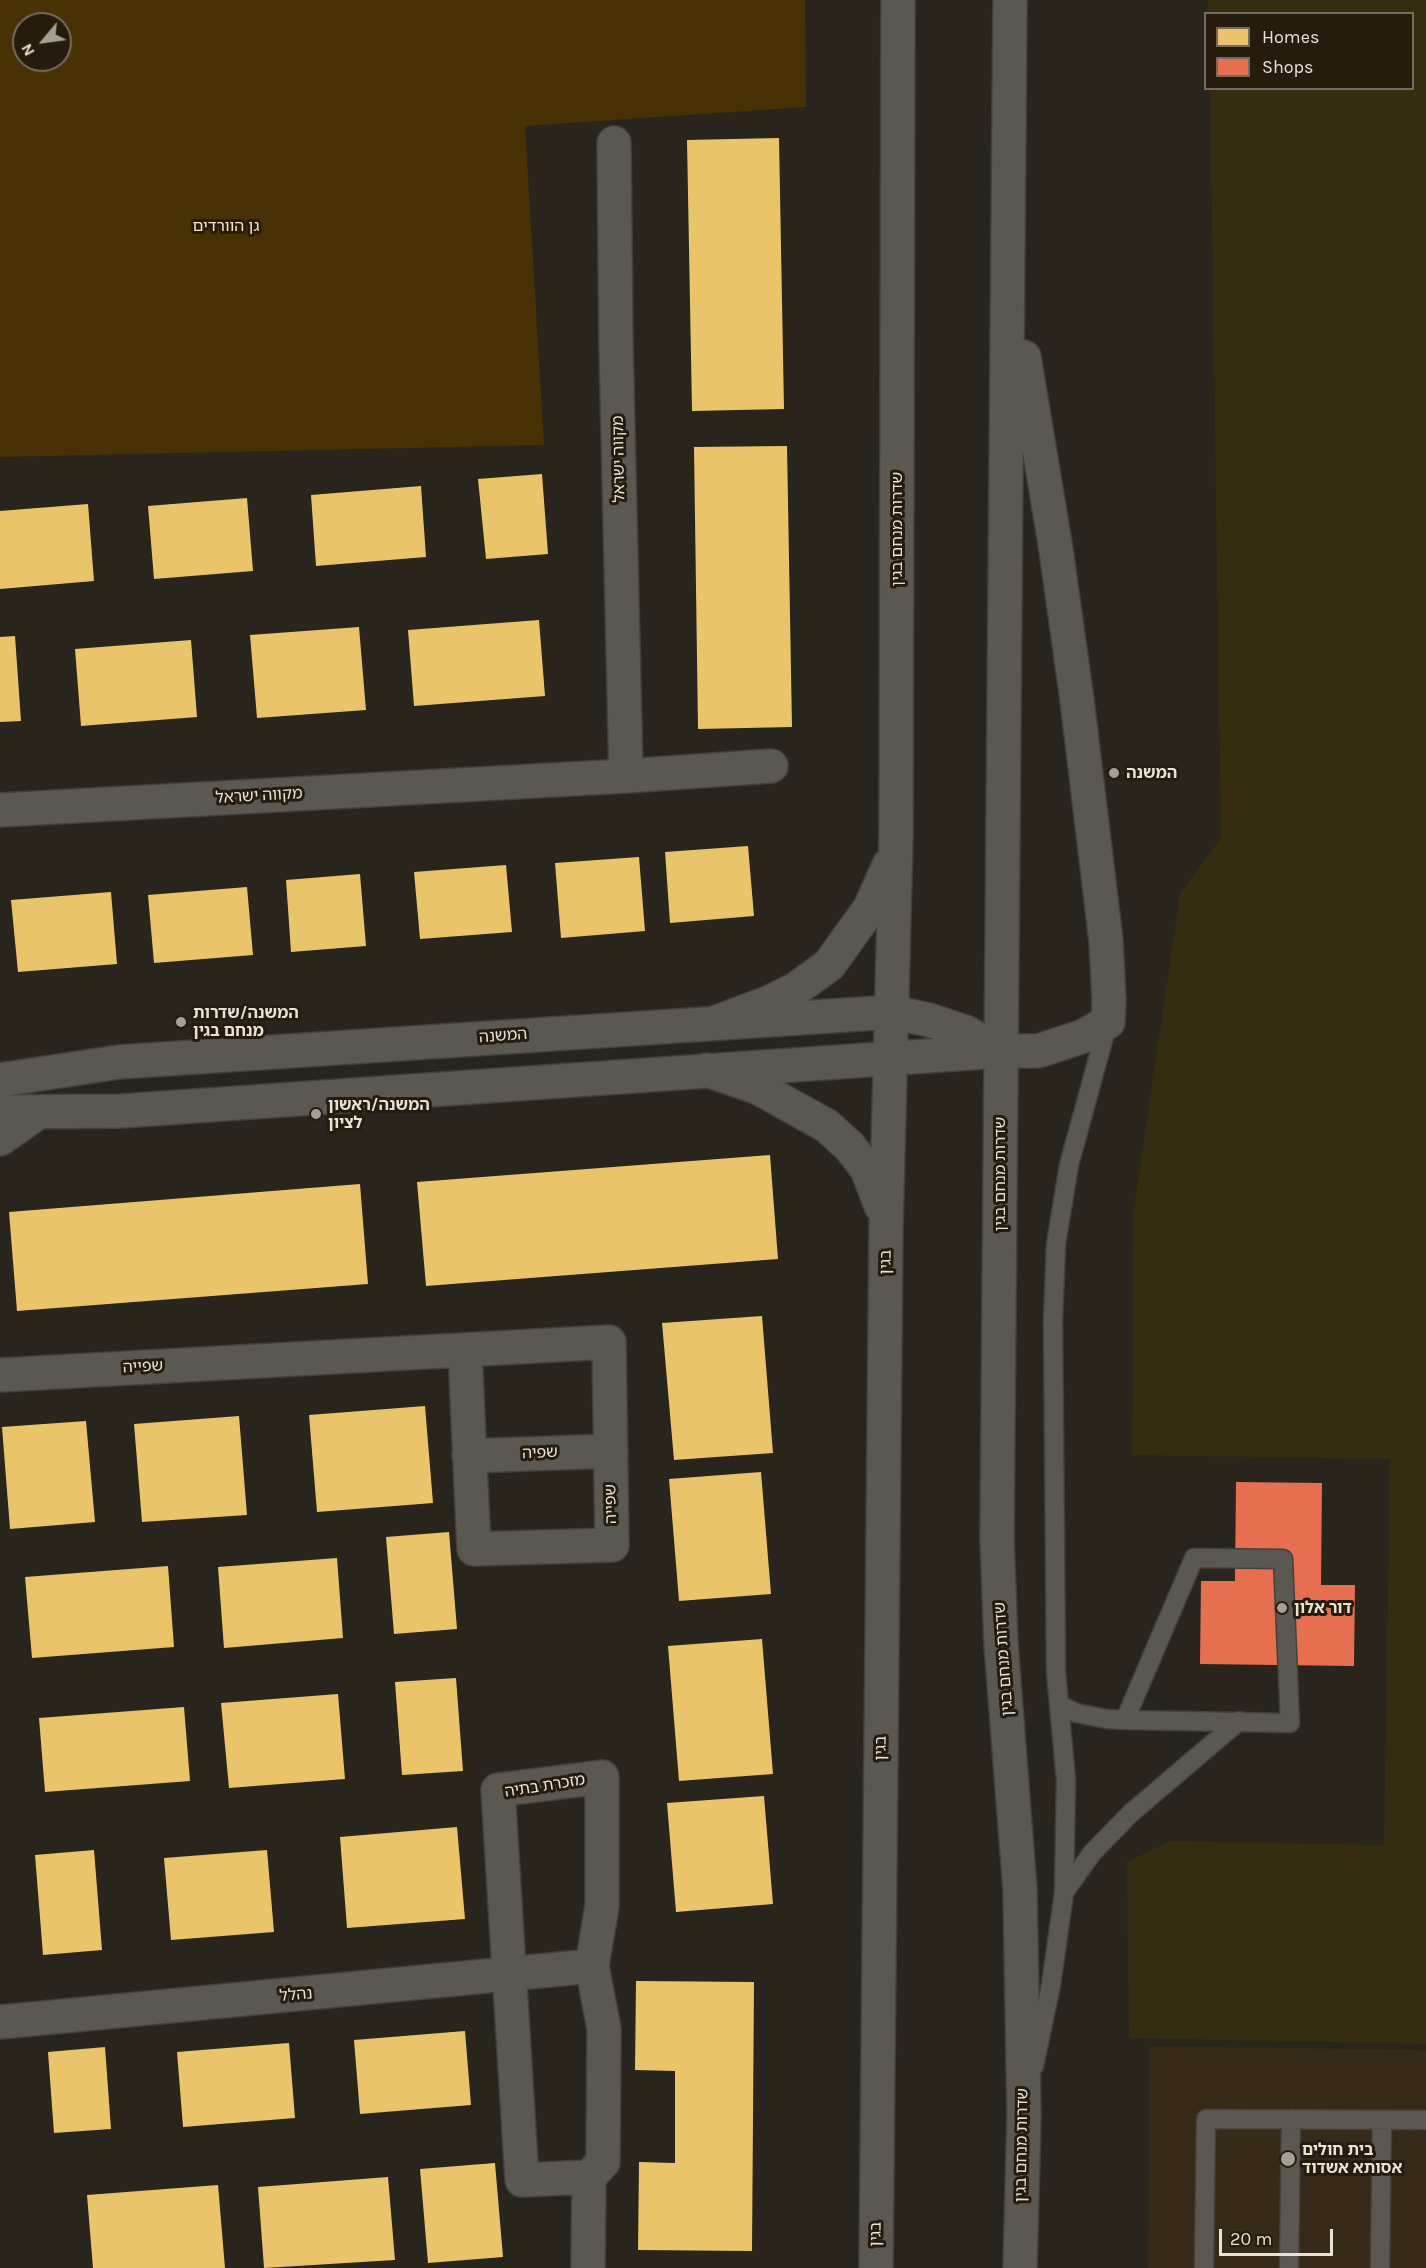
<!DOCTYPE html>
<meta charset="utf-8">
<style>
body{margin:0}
#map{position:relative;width:1426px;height:2268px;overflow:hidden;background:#29251d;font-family:Karla,sans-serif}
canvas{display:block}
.legend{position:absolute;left:1204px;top:12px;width:210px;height:78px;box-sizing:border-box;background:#251c0e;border:2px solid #736b5f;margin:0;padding:8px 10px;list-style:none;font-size:18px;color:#e7e1d8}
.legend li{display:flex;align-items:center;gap:12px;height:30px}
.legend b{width:30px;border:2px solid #736b5f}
.north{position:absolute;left:12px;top:12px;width:60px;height:60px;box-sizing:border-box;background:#251c0e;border:2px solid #736b5f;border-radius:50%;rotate:241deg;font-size:16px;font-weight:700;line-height:24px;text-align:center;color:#e7e1d8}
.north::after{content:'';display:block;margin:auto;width:21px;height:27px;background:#a49f97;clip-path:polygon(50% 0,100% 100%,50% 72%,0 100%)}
.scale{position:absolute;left:1219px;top:2229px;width:114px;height:27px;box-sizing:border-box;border:3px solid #e7e1d8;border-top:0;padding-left:8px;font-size:18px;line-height:21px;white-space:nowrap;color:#e7e1d8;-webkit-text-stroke:4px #251c0e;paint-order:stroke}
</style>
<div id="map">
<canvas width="1426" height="2268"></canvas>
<ul class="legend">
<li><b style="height:16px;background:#e9c46a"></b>Homes</li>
<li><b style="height:16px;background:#e76f51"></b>Shops</li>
</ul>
<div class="north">N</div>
<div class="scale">20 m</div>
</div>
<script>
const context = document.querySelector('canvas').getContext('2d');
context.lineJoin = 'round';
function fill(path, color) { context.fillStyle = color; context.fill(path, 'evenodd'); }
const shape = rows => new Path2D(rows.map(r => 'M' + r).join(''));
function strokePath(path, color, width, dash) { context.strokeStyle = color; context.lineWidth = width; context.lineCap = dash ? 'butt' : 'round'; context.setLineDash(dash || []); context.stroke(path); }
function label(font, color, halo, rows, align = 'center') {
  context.font = font + ' Karla,"Noto Sans Hebrew",sans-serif'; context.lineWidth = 6; context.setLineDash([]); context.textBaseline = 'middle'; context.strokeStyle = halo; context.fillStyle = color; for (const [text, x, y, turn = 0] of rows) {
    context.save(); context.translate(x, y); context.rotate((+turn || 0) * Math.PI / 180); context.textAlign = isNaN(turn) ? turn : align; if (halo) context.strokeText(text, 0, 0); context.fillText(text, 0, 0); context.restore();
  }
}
const built = shape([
 [1150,2046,1426,2050,1426,2268,1148,2268]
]);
const green = shape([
 [0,0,805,0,806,107,525,126,544,445,0,457],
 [24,24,60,24,60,60,24,60]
]);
const sand = shape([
 [1208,0,1426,0,1426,2044,1129,2038,1127,1862,1170,1841,1384,1845,1390,1459,1132,1455,1134,1209,1180,894,1221,838,1210,89,1412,88,1412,14,1208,13]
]);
const homes = shape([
 [779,138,784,409,692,411,687,140],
 [787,446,792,727,698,729,694,447],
 [542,474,548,554,486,559,478,479],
 [421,486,426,557,316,566,311,495],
 [247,498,253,571,154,579,148,506],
 [88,504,94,581,0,589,0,511],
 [539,620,545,696,414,706,408,630],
 [359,627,366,710,257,718,250,635],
 [15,636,21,721,0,722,0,637],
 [191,640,197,717,81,726,75,649],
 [748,846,754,916,670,923,665,852],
 [639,857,645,931,561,938,555,863],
 [506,865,512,932,420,939,414,872],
 [360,874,366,946,291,952,286,880],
 [247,887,253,955,154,963,148,895],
 [111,892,117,964,18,972,11,900],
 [770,1155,778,1259,426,1286,417,1182],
 [360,1184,368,1284,17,1311,9,1212],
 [762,1316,773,1453,674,1460,662,1323],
 [425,1406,433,1503,317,1512,309,1415],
 [239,1416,247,1515,142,1522,134,1424],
 [86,1421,95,1522,10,1529,2,1427],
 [761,1472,771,1594,679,1601,669,1479],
 [449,1532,457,1629,394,1634,386,1537],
 [337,1558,343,1638,224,1648,218,1567],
 [168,1566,174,1647,32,1658,25,1577],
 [762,1639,773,1774,679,1781,668,1646],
 [456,1678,463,1771,402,1775,395,1682],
 [338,1694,345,1779,229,1788,221,1703],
 [184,1707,190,1781,45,1792,39,1718],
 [764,1796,773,1904,676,1912,667,1803],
 [457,1827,465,1919,347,1928,340,1837],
 [94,1850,102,1950,43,1955,35,1855],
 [267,1850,274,1932,171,1940,164,1858],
 [636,1981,754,1982,752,2251,638,2250,639,2162,675,2163,675,2071,635,2070],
 [465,2031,471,2105,360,2114,354,2040],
 [289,2043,295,2118,183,2127,177,2052],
 [105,2047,111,2129,54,2133,48,2052],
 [495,2163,503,2257,428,2263,420,2169],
 [388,2177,395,2260,264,2268,258,2187],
 [218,2185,225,2268,93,2268,87,2195]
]);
const shops = shape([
 [1236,1482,1322,1483,1321,1585,1355,1585,1354,1666,1200,1664,1201,1581,1235,1581]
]);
const service = shape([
 [1062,1706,1076,1713,1107,1719,1125,1720,1290,1723,1283,1559,1194,1558,1125,1720],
 [1065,1891,1092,1853,1131,1813,1239,1721],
 [1034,2066,1051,1985,1064,1893,1066,1780,1056,1672,1053,1320,1056,1244,1069,1165,1108,1022],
 [1204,2268,1206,2119,1426,2120],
 [1289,2268,1291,2119],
 [1380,2268,1382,2120]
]);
const minor = shape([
 [626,776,771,766],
 [0,810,626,776,616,346,614,143],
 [0,1375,609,1342,612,1545,474,1549,465,1351],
 [469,1456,611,1451],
 [0,2022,592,1966],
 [588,2268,589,2177,603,2162,604,2029,592,1966,602,1906,602,1777,498,1790,522,2180,589,2177]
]);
const tertiary = shape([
 [0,1080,119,1062,892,1012,929,1020,965,1032,1001,1051],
 [0,1112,121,1111,999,1051],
 [0,1139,37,1113]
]);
const secondary = shape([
 [1010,0,997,1538,1001,1644,1020,1890,1024,2116,1020,2268],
 [717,1022,770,1002,796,989,829,965,870,908,889,865],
 [1001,1051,1038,1051,1084,1036,1108,1022,1109,1000,1106,941,1077,700,1056,550,1024,357],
 [707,1070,759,1088,827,1126,850,1147,867,1169,881,1206],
 [876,2268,886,1228,896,837,898,0]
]);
const markers = [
 [1114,773,6,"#a49f97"],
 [181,1022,6,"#a49f97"],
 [316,1114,6,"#a49f97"],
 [1282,1608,6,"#a49f97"],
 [1288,2159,8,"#a49f97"]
];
const parkNames = [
 ["גן הוורדים",226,226]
];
const streetNames = [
 ["מקווה ישראל",619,459,-91],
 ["שדרות מנחם בגין",897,529,-90],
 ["מקווה ישראל",259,796,-3],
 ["המשנה",503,1036,-4],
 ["שדרות מנחם בגין",1000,1174,-90],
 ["בגין",886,1262,-89],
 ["שפייה",143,1367,-3],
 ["שפיה",540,1453,-2],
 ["שפייה",611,1504,-91],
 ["שדרות מנחם בגין",1004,1659,-94],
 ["בגין",881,1748,-89],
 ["מזכרת בתיה",545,1786,-9],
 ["נהלל",296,1995,-5],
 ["שדרות מנחם בגין",1022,2145,-89],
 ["בגין",876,2234,-89]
];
const poiNames = [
 ["המשנה",1126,773],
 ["המשנה/שדרות",193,1013],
 ["מנחם בגין",193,1031],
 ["המשנה/ראשון",328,1105],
 ["לציון",328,1123],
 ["דור אלון",1294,1608],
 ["בית חולים",1302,2150],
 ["אסותא אשדוד",1302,2168]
];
fill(built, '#362a18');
fill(green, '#483104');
fill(sand, '#342d0f');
fill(homes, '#e9c46a');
fill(shops, '#e76f51');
strokePath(service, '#44403a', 21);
strokePath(minor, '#44403a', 36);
strokePath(tertiary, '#44403a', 36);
strokePath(secondary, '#44403a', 36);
strokePath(service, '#5b5751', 18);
strokePath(minor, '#5b5751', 33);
strokePath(tertiary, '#5b5751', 33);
strokePath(secondary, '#5b5751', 33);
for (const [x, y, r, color] of markers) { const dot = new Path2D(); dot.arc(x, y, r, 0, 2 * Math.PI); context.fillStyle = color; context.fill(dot); strokePath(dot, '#251c0e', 2); }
label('16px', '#f8e0ba', '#251c0e', parkNames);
label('16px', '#e7e1d8', '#251c0e', streetNames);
label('bold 16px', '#e7e1d8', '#251c0e', poiNames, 'left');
</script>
